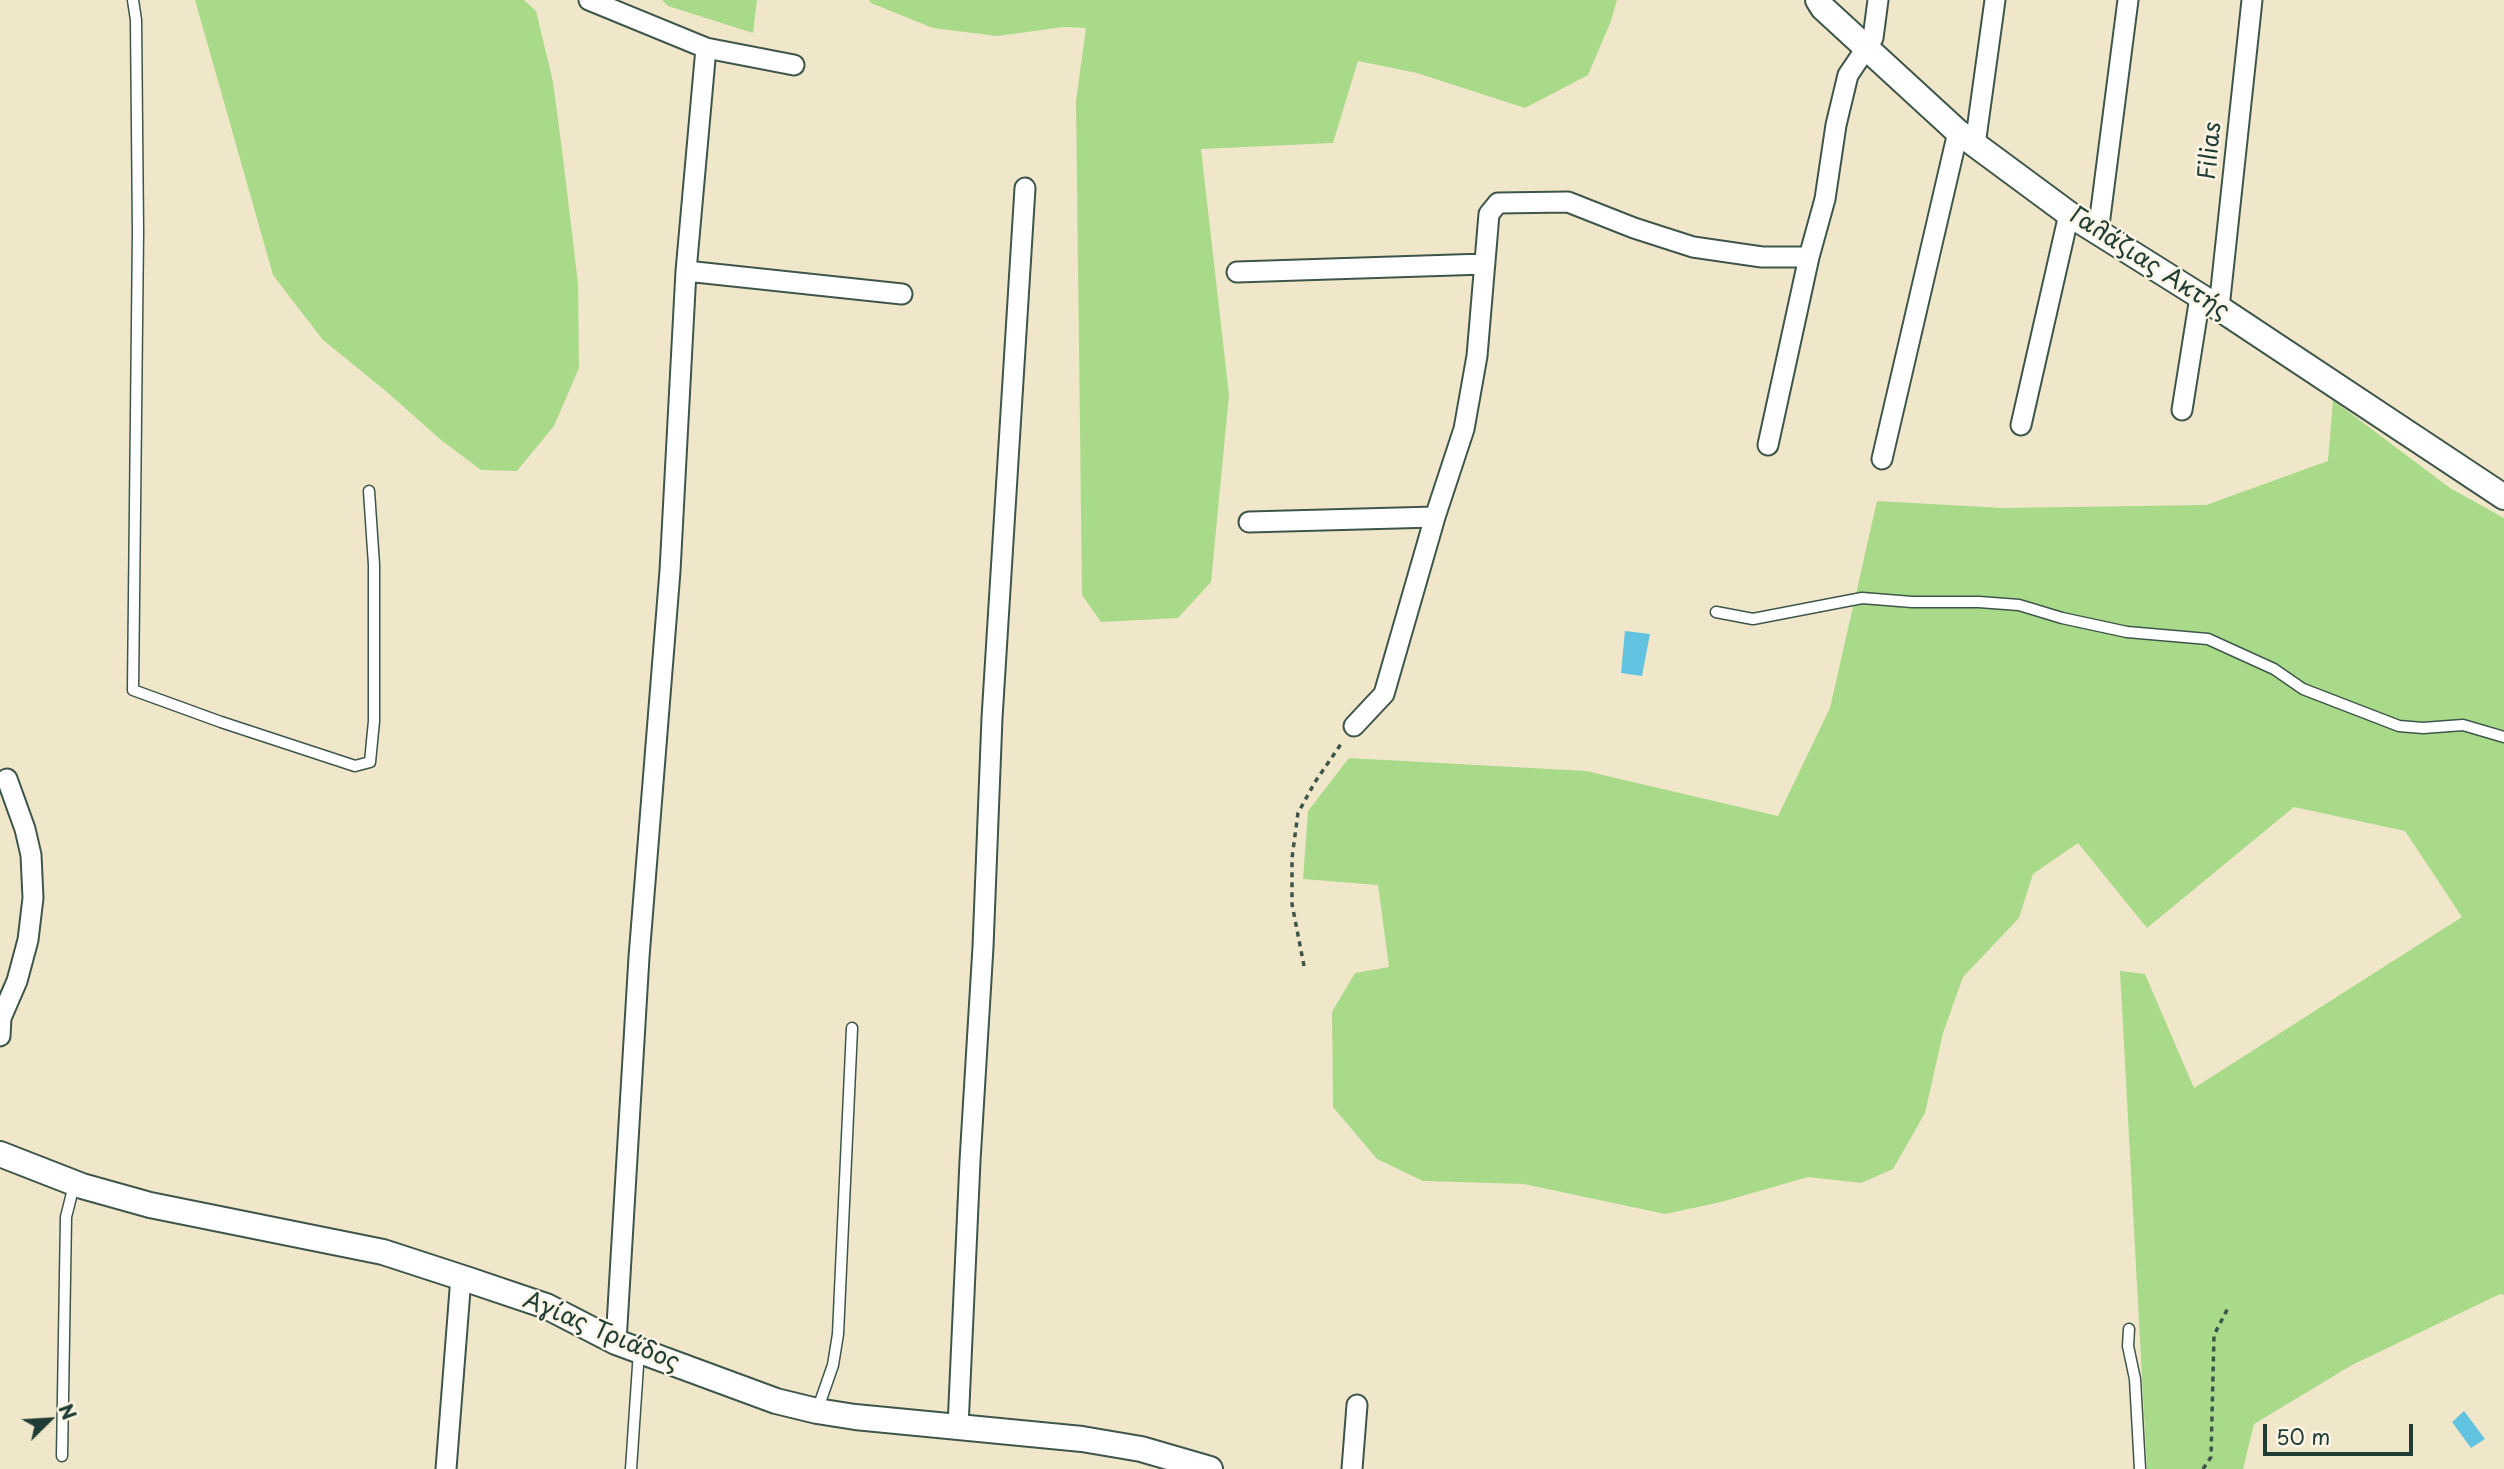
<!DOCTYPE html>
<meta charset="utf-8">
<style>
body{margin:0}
#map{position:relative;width:2504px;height:1469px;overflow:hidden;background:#f0e7ca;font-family:"Playpen Sans",sans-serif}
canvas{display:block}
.north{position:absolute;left:14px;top:1385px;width:70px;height:70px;-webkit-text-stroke:5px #fcf5e5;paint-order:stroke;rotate:66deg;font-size:19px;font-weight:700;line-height:28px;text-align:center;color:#1f3d34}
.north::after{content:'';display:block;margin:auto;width:24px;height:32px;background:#1f3d34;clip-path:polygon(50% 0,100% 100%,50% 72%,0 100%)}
.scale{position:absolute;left:2263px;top:1424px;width:150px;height:32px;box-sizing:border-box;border:4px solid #1f3d34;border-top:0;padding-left:9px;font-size:21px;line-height:24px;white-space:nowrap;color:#1f3d34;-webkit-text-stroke:5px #fcf5e5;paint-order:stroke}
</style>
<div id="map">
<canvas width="2504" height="1469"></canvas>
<div class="north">N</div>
<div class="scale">50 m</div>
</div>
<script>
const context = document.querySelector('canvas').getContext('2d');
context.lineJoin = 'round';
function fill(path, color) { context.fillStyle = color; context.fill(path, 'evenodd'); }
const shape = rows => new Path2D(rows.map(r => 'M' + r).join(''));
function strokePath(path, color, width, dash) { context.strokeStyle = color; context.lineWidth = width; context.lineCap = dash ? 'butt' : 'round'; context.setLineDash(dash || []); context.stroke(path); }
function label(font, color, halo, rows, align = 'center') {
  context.font = font + ' "Playpen Sans",sans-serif'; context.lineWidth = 5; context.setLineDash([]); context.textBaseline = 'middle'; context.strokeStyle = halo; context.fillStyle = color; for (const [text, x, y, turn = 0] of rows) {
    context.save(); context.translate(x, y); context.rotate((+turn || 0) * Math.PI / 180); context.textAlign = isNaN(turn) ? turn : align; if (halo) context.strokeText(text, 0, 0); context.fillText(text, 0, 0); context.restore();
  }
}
const green = shape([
 [195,0,524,0,536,11,553,82,563,158,578,283,579,368,554,426,517,471,481,470,441,440,387,392,323,340,273,275],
 [662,0,757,0,753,33,668,6],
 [869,0,1617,0,1611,21,1588,75,1525,108,1417,73,1358,61,1333,143,1201,149,1229,395,1211,582,1178,618,1101,622,1082,595,1076,101,1086,28,1064,27,997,36,933,28,871,3],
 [2333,400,2450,488,2504,518,2504,1295,2500,1294,2352,1365,2254,1424,2243,1469,2147,1469,2120,971,2145,974,2194,1088,2462,917,2405,831,2294,807,2147,928,2078,843,2033,874,2019,918,1963,977,1943,1033,1925,1113,1893,1169,1861,1183,1808,1177,1721,1202,1665,1214,1524,1184,1423,1181,1377,1159,1333,1107,1332,1012,1355,973,1389,967,1378,885,1303,879,1308,811,1349,758,1586,771,1778,816,1830,708,1877,501,2002,508,2206,505,2328,461]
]);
const water = shape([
 [1625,631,1650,634,1642,676,1621,673],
 [2464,1411,2485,1439,2471,1448,2452,1422]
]);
const path = shape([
 [1304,966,1292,904,1292,858,1298,813,1315,782,1343,741],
 [2203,1469,2211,1457,2214,1335,2229,1306]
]);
const service = shape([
 [133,0,136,20,138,232,133,690,221,722,355,766,370,762,374,721,374,565,369,491],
 [1716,612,1753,619,1862,598,1912,602,1979,602,2019,605,2062,618,2127,632,2208,639,2274,669,2303,689,2399,726,2423,728,2463,725,2504,737],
 [2129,1329,2128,1346,2135,1379,2140,1469],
 [817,1411,833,1365,838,1334,852,1028],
 [62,1456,66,1217,74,1185],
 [631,1469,639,1351]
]);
const minor = shape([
 [589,0,706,48,794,65],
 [1975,145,1995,0],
 [2098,233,2128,0],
 [686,271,902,294],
 [1237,272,1485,264],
 [2219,308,2252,0],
 [2182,410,2200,297],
 [2021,425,2069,214],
 [1768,445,1809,257],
 [1882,459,1958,132],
 [1249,522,1435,517],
 [1354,726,1384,694,1435,517,1464,429,1477,356,1489,214,1498,203,1568,202,1634,228,1693,247,1762,257,1809,257,1825,199,1836,125,1848,75,1873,38,1878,0],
 [0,1036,1,1018,17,981,28,940,33,898,31,855,25,829,7,779],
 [616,1342,639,957,670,571,686,271,706,48],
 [958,1427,970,1161,983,947,992,718,1025,188],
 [446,1469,461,1277],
 [1352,1469,1357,1405]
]);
const tertiary = shape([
 [1818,0,1823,8,1958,132,2069,214,2219,308,2504,497],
 [0,1154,82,1186,150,1205,383,1252,469,1280,546,1306,616,1342,776,1401,817,1411,855,1417,1082,1439,1141,1449,1210,1469]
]);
const streetNames = [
 ["Filias",2211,151,-84],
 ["Γαλάζιας Ακτής",2149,264,33],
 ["Αγίας Τριάδος",601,1332,23]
];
fill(green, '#a9da89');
fill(water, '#62c3e0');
strokePath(service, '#3e564a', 13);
strokePath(minor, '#3e564a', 23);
strokePath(tertiary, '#3e564a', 28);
strokePath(path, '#3e564a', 3.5, [5, 5]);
strokePath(service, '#fff', 10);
strokePath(minor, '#fff', 19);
strokePath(tertiary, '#fff', 24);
label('24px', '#1f3d34', '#fcf5e5', streetNames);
</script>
